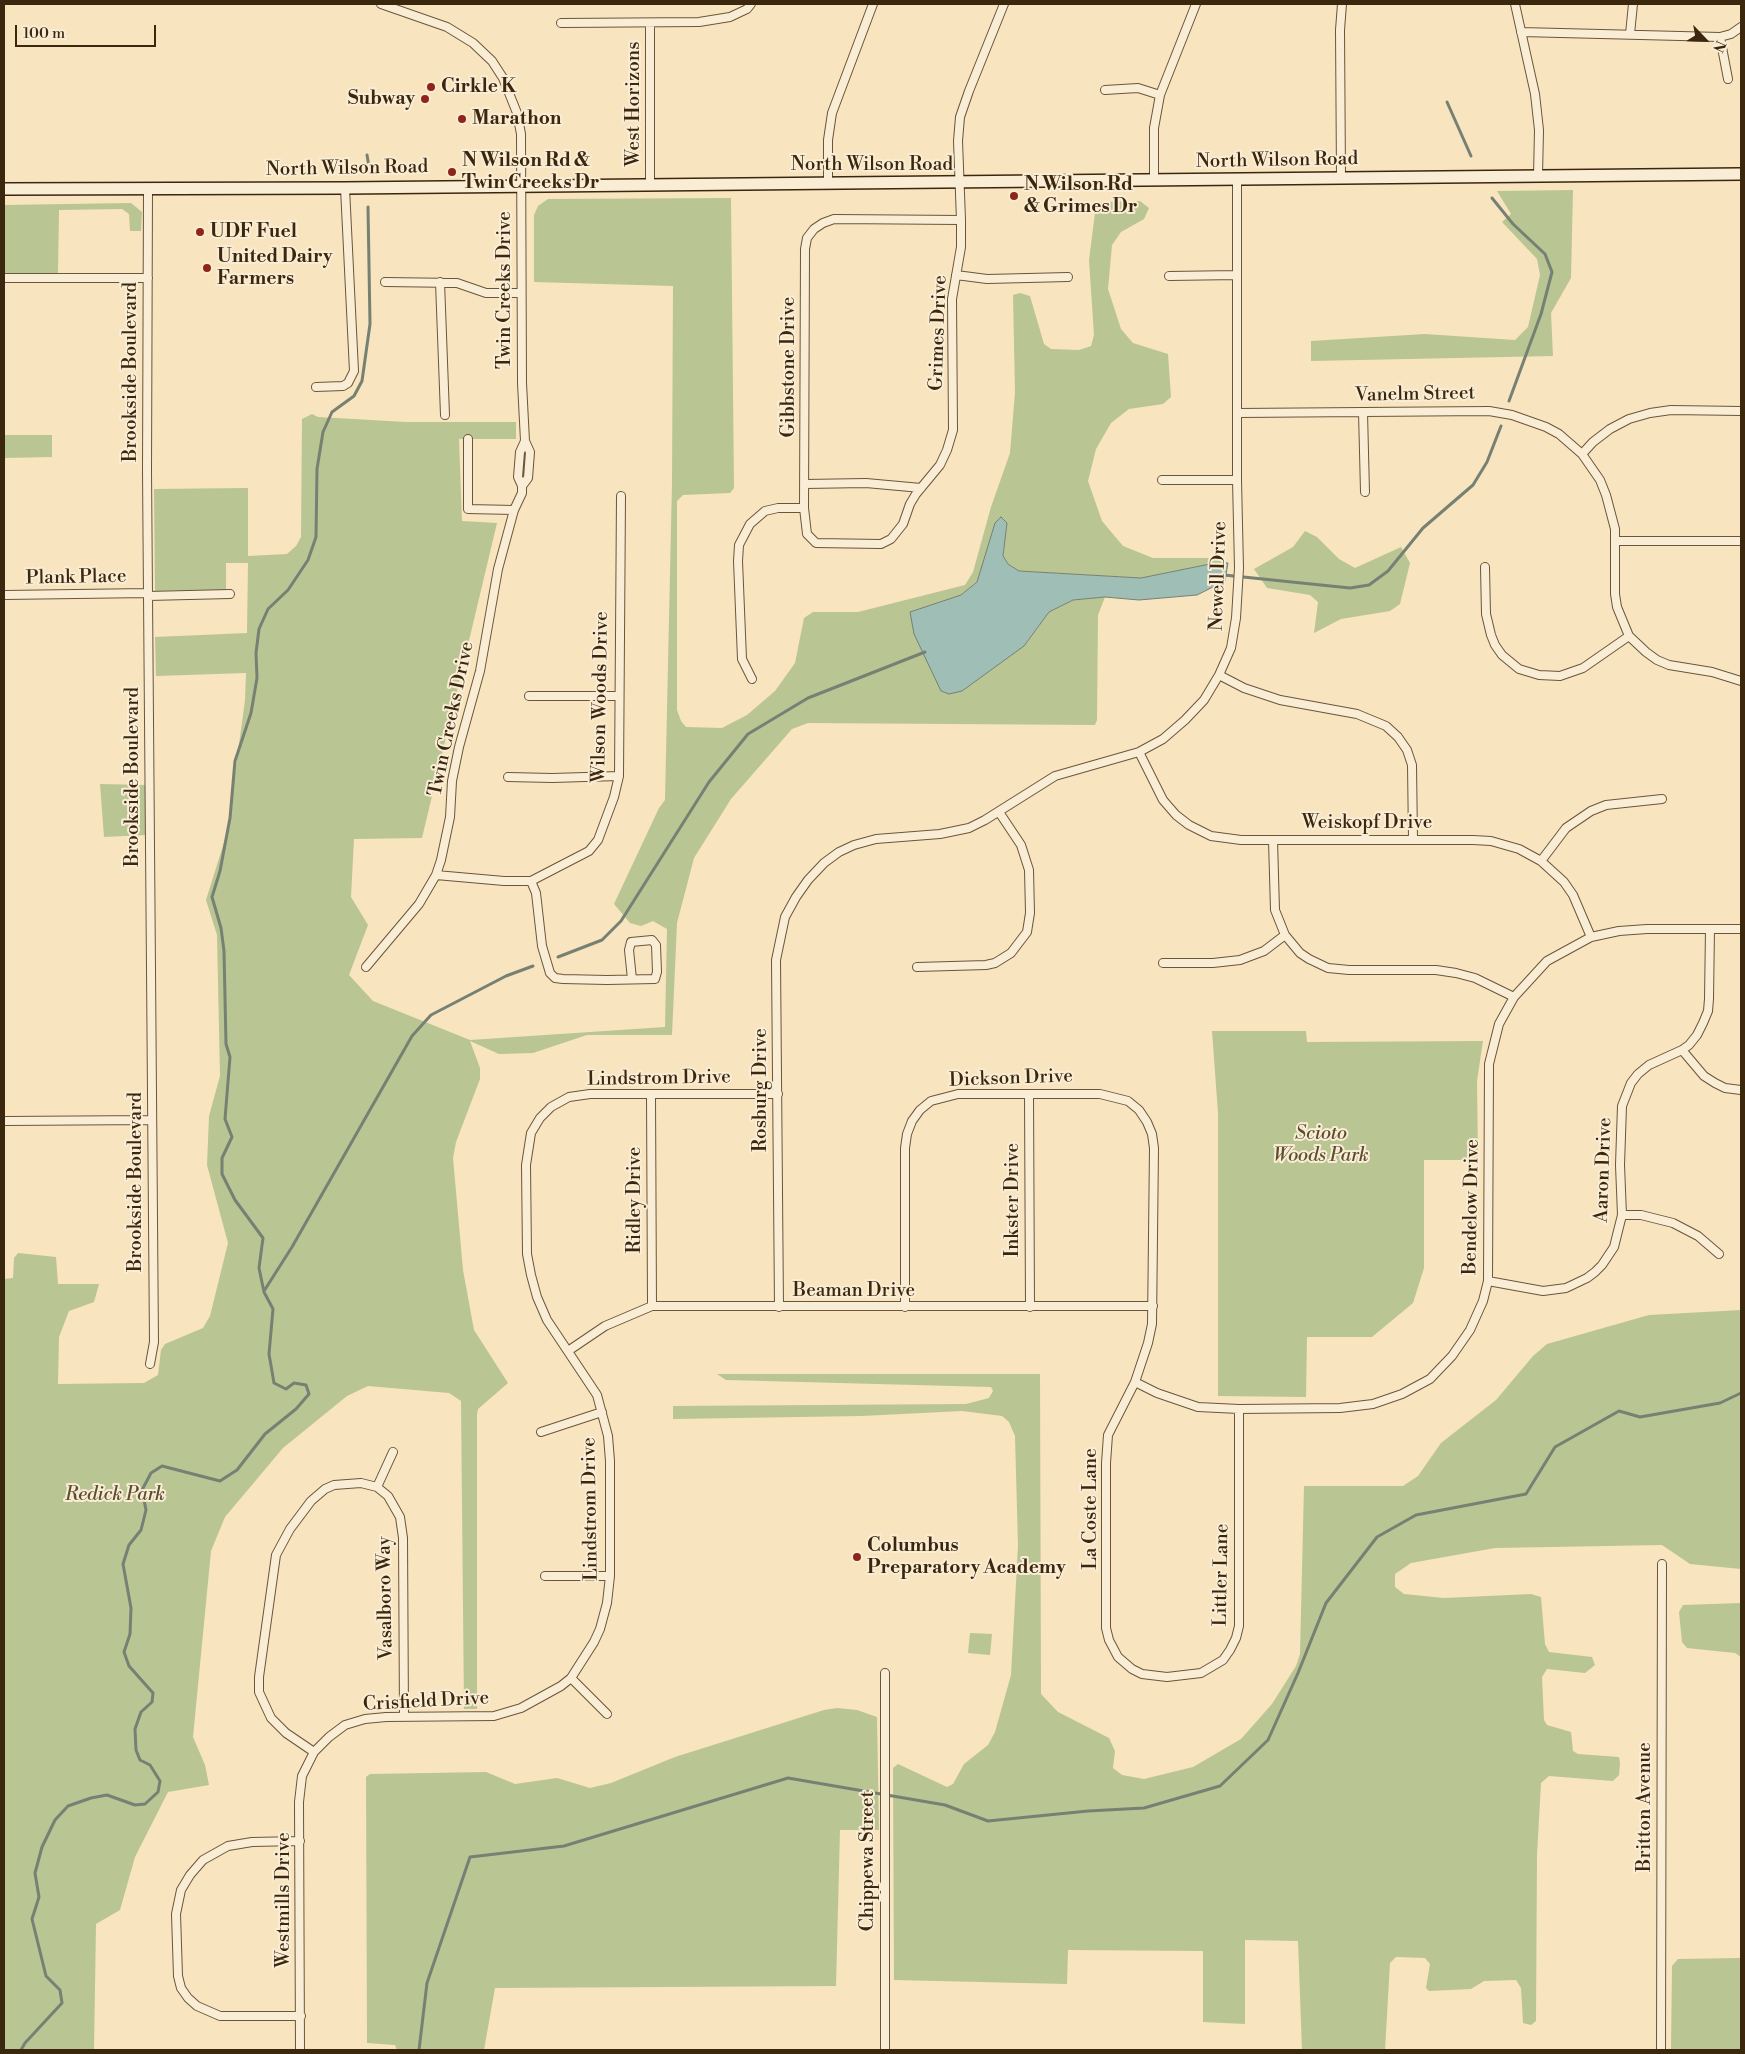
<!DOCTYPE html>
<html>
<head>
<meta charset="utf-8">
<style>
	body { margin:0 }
	#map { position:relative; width:1745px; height:2054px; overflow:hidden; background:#f8e4be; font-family:"Libre Bodoni",serif }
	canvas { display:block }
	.frame { position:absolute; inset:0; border:5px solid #3b260e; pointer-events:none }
	.north { position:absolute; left:1680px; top:15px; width:50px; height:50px; -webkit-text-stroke:4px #faedd5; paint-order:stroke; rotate:114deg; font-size:14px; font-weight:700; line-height:20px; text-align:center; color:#3b260e }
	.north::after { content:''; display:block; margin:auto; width:18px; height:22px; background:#3b260e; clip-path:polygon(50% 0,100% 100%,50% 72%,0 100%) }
	.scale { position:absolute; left:15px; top:25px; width:141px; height:22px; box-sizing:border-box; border:2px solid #3b260e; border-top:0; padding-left:6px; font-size:15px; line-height:18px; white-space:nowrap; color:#3b260e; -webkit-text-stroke:4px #faedd5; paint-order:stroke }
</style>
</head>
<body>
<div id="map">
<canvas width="1745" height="2054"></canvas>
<div class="frame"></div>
<div class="north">N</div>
<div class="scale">100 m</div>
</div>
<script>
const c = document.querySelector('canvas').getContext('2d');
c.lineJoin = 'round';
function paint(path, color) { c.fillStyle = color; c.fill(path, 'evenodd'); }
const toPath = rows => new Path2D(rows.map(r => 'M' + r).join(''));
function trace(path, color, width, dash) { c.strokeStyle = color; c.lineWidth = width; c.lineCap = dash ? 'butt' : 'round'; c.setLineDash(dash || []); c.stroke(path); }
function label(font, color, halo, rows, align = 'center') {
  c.font = font + ' "Libre Bodoni",serif'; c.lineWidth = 4; c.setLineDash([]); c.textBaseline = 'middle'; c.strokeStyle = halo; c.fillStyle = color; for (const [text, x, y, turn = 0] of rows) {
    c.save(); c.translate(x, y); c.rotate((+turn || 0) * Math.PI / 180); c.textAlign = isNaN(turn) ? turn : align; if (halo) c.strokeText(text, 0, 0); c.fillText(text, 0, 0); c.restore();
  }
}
const green = toPath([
	[1573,190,1571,278,1551,313,1553,356,1311,361,1311,341,1425,334,1515,340,1528,327,1540,275,1537,259,1502,222,1511,214,1497,191],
	[731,198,734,488,730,493,683,495,677,501,677,710,681,721,686,727,722,728,747,715,775,691,795,663,804,618,813,612,858,612,965,585,973,572,991,507,1010,453,1015,392,1013,295,1020,293,1030,296,1044,344,1051,349,1079,350,1091,346,1094,335,1089,260,1096,205,1101,202,1140,201,1149,208,1144,219,1121,232,1112,245,1108,289,1121,329,1133,343,1168,354,1171,397,1163,404,1129,409,1111,423,1096,449,1088,481,1102,521,1123,546,1153,558,1221,558,1228,563,1210,564,1141,578,1019,571,1008,564,1003,556,1007,523,977,582,961,595,910,612,1024,646,1049,612,1073,600,1105,597,1098,615,1097,720,1095,725,808,723,792,729,731,799,694,858,677,923,672,1035,587,1035,533,1053,499,1054,470,1041,480,1068,480,1079,456,1142,453,1158,463,1270,474,1330,508,1383,478,1409,477,1414,477,1709,464,1709,461,1401,449,1393,368,1386,347,1396,283,1448,225,1517,211,1551,193,1737,205,1765,209,1785,168,1792,135,1857,120,1910,96,1924,94,2049,95,2050,4,2050,4,1279,13,1278,14,1258,18,1253,56,1257,58,1284,99,1284,94,1302,69,1311,59,1337,58,1384,144,1383,158,1375,161,1350,165,1344,203,1328,210,1316,228,1243,207,1165,209,1116,220,1076,217,935,206,900,227,833,245,700,246,673,156,676,155,637,247,633,248,563,226,563,226,590,155,591,154,489,248,488,248,556,287,554,296,546,301,537,302,419,312,414,318,417,406,422,516,422,516,439,459,439,462,521,497,523,422,838,354,839,351,897,368,925,349,975,373,1001,470,1040,665,1027,667,929,653,921,641,926,630,923,614,904,659,808,665,800,672,483,673,286,534,282,534,215,538,206,548,199],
	[131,203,142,212,141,231,130,231,129,214,122,209,59,210,58,273,4,273,4,205],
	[4,435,52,435,52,457,4,458],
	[1305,531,1317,537,1339,559,1355,568,1401,547,1410,563,1400,604,1390,611,1341,619,1314,633,1318,602,1310,595,1267,588,1254,569,1293,547],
	[100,784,145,785,146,835,104,837],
	[1212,1031,1306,1031,1307,1042,1483,1041,1477,1081,1478,1160,1424,1160,1424,1268,1413,1303,1372,1337,1307,1337,1306,1397,1218,1396,1218,1113],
	[1741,1310,1741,1569,1690,1564,1662,1545,1495,1548,1411,1563,1395,1574,1395,1587,1404,1594,1444,1598,1531,1594,1541,1597,1545,1644,1549,1652,1592,1657,1595,1665,1585,1673,1547,1669,1542,1677,1544,1720,1547,1725,1571,1732,1573,1751,1578,1754,1619,1757,1620,1763,1619,1775,1613,1781,1549,1776,1541,1783,1537,1855,1536,2021,1531,2025,1523,2023,1521,1988,1516,1980,1484,1981,1471,1989,1429,1991,1426,1988,1430,1964,1425,1958,1396,1957,1390,1963,1385,2050,1302,2050,1298,1941,1245,1940,1245,2024,1203,2022,1203,1951,1068,1950,1067,1984,894,1980,893,1768,898,1764,947,1787,953,1784,964,1764,988,1745,995,1732,1011,1675,1018,1546,1015,1436,1009,1422,1002,1416,962,1411,862,1416,673,1419,673,1406,966,1404,989,1398,993,1391,991,1387,726,1380,717,1374,1040,1374,1041,1694,1058,1712,1109,1738,1115,1751,1113,1768,1122,1775,1144,1779,1193,1767,1241,1739,1272,1704,1296,1666,1300,1654,1304,1486,1403,1486,1418,1476,1441,1443,1496,1400,1533,1356,1547,1344,1649,1315],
	[1741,1603,1741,1657,1735,1653,1687,1648,1682,1642,1679,1612,1683,1605],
	[970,1633,992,1634,990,1655,968,1653],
	[837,1708,857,1710,877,1717,879,1830,840,1830,836,1986,495,1988,484,2050,397,2050,395,2045,367,2043,366,1777,370,1774,486,1772,515,1784,557,1778,590,1788,611,1783,675,1757,824,1710],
	[1741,1958,1741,2050,1671,2050,1672,1966,1678,1959]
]);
const water = toPath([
	[1001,517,1007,523,1003,556,1008,564,1019,571,1141,578,1210,564,1228,563,1225,581,1197,595,1139,600,1105,597,1073,600,1049,612,1024,646,962,691,949,694,941,691,914,634,910,612,961,595,977,582,995,523,1001,517]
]);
const stream = toPath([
	[1447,102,1471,156],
	[367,155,369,167],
	[1492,198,1513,224,1545,254,1552,272,1541,314,1509,401],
	[1224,575,1350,588,1369,585,1388,571,1423,528,1473,485,1487,462,1501,426],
	[558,957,602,940,621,921,709,782,748,734,808,698,925,652],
	[264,1291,292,1247,412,1036,431,1015,506,976,533,966],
	[21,2050,25,2043,62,2003,60,1990,46,1976,32,1919,39,1897,35,1873,42,1847,55,1820,68,1806,91,1798,107,1795,135,1805,145,1804,158,1792,160,1781,150,1765,140,1760,136,1750,135,1729,141,1712,152,1702,153,1693,129,1666,124,1652,130,1634,131,1608,123,1564,129,1545,141,1530,146,1510,142,1490,151,1473,162,1466,220,1481,237,1470,265,1434,296,1409,309,1394,306,1385,294,1383,286,1389,274,1383,269,1354,273,1309,264,1292,259,1268,263,1238,235,1200,222,1174,222,1158,232,1137,225,1119,230,1057,226,1044,224,951,221,928,212,897,220,871,230,818,235,761,251,713,257,678,256,653,259,629,268,609,288,590,308,560,316,537,317,469,323,432,332,412,354,396,362,381,370,324,368,207],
	[419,2050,427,1983,470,1857,564,1846,788,1778,945,1805,988,1821,1088,1811,1144,1808,1220,1786,1268,1740,1298,1673,1326,1603,1377,1537,1416,1515,1526,1494,1555,1447,1619,1411,1640,1417,1720,1403,1741,1393]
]);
const minor = toPath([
	[381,4,447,27,473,43,492,61,503,78,517,113,521,134,522,383,525,441,530,452,528,478,522,486],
	[1515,4,1535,94,1539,130,1538,176],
	[561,23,699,22,730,17,747,9,751,4],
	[650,23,650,184],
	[1521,32,1720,37,1731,34,1741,27],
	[1630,34,1633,4],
	[1720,37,1728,79],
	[1105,90,1138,88,1160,95],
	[1341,177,1340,30,1342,4],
	[1154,180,1154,128,1160,95,1196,4],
	[828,183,828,140,832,113,873,4],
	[148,189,147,471,154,1342,150,1364],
	[961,220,834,219,823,223,814,229,807,238,805,249,804,508,807,534,816,543,881,544,891,539,903,524,910,504,916,494,940,465,947,450,953,430,952,299,961,247,961,220,958,141,960,117,969,91,1004,4],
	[956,275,987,279,1068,277],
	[1169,276,1237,275],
	[4,278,148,278],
	[385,282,457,283,486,293,521,293],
	[440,282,445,415],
	[316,387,343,386,348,383,354,371,345,188],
	[1363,412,1365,492],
	[1238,413,1489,411,1512,415,1546,427,1559,434,1582,454,1600,480,1606,495,1615,529,1615,594,1617,607,1629,636,1646,652,1657,660,1669,665,1712,672,1741,681],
	[468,439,468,509,514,510],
	[1582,454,1593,442,1610,429,1629,419,1650,413,1671,410,1741,411],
	[1162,480,1237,480],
	[805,484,866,483,921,488],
	[1616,541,1741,541],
	[1485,567,1486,614,1491,635,1495,645,1502,655,1519,669,1539,675,1560,676,1583,668,1629,636],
	[4,595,148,593],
	[148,596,230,594],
	[1219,675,1244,688,1280,700,1357,714,1386,726,1398,737,1407,750,1412,765,1413,839],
	[752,679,742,659,738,561,739,545,750,524,765,511,778,508,804,508],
	[529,696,619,696],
	[1139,752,1163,800,1176,815,1189,825,1211,836,1241,840,1473,840,1491,841,1519,849,1541,861,1564,882,1573,895,1591,937],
	[508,777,552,778,619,776],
	[1273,840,1275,910,1285,935,1300,953,1309,959,1328,968,1349,970,1436,970,1456,973,1475,978,1514,997],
	[1541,861,1566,828,1591,811,1606,805,1662,799],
	[436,875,504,881,531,881,589,851,598,840,614,797,619,776,621,496],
	[531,881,536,893,542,946,550,973,555,978,563,979,607,980,655,979,657,972,656,945,652,940,631,942,629,950,632,979],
	[1163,963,1213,963,1240,960,1264,951,1285,935],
	[366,967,419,904,436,875,441,860,450,817,452,781,459,747,480,671,498,569,514,510,522,493,522,486,518,477,520,452,525,441],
	[917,967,986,965,995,963,1011,953,1027,932,1030,913,1029,870,1021,845,999,812],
	[1682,1050,1704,1076,1715,1083,1725,1088,1741,1090],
	[651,1094,652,1306],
	[1029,1094,1030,1307],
	[4,1121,152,1120],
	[1622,1215,1641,1215,1673,1223,1698,1236,1719,1254],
	[1488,1281,1543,1291,1566,1288,1587,1278,1595,1272,1602,1265,1614,1247,1622,1215,1620,1165,1622,1106,1631,1083,1638,1074,1649,1065,1682,1050,1689,1045,1697,1035,1703,1023,1708,1011,1709,999,1710,929],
	[779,1307,776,960,785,917,796,897,808,880,824,863,839,852,854,845,876,839,940,834,969,828,985,820,1055,776,1139,752,1163,739,1185,720,1204,700,1219,675,1231,648,1236,618,1239,568,1237,480,1237,178],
	[905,1307,905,1148,907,1134,912,1121,920,1110,931,1101,958,1094,1100,1094,1128,1101,1139,1110,1147,1122,1152,1134,1154,1148,1152,1324,1148,1343,1135,1382,1108,1435,1106,1463,1106,1628,1109,1640,1118,1657,1132,1669,1142,1674,1167,1677,1201,1673,1223,1660,1230,1650,1236,1638,1239,1626,1239,1409],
	[568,1351,605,1326,652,1306,1153,1306],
	[1135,1382,1157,1393,1198,1407,1239,1409,1340,1408,1373,1404,1402,1394,1430,1379,1452,1356,1470,1330,1483,1301,1488,1281,1489,1064,1499,1024,1514,997,1547,961,1591,937,1619,931,1647,929,1741,929],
	[541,1432,602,1412],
	[377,1487,393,1452],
	[545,1576,610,1576],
	[571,1678,607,1714],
	[314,1752,286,1733,271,1718,259,1692,259,1677,276,1555,290,1529,311,1501,325,1489,334,1485,361,1483,377,1487,388,1496,400,1517,403,1538,404,1717],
	[300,1841,252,1842,228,1846,203,1860,190,1875,181,1890,176,1914,178,1976,181,1988,188,1998,197,2006,220,2016,301,2016],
	[300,2050,299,1802,302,1776,314,1752,329,1737,345,1725,365,1719,386,1717,494,1716,521,1708,561,1686,571,1678,594,1642,600,1629,607,1603,610,1576,610,1461,608,1436,597,1395,547,1320,537,1297,531,1275,527,1254,526,1165,531,1133,540,1118,551,1107,569,1097,590,1094,778,1094],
	[885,2050,885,1673],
	[1661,2050,1662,1564]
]);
const secondary = toPath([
	[4,189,345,188,1741,174]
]);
const markers = [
	[431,87,5,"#8f2418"],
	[425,99,5,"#8f2418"],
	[462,119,5,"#8f2418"],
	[452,172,5,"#8f2418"],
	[1014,196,5,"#8f2418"],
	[200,232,5,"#8f2418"],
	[207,268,5,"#8f2418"],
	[857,1557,5,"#8f2418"]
];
const poiNames = [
	["Cirkle K",441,87],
	["Subway",415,99,"right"],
	["Marathon",472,119],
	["N Wilson Rd &",462,161],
	["Twin Creeks Dr",462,183],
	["N Wilson Rd",1024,185],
	["& Grimes Dr",1024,207],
	["UDF Fuel",210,232],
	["United Dairy",217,257],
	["Farmers",217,279],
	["Columbus",867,1546],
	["Preparatory Academy",867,1568]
];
const streetNames = [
	["West Horizons",634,104,-90],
	["North Wilson Road",1277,161,-1],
	["North Wilson Road",872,165],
	["North Wilson Road",347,169,-1],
	["Twin Creeks Drive",505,290,-90],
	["Grimes Drive",939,333,-88],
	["Gibbstone Drive",789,367,-90],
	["Brookside Boulevard",131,372,-90],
	["Vanelm Street",1415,395,-1],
	["Newell Drive",1219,576,-88],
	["Plank Place",76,578,-1],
	["Wilson Woods Drive",601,697,-89],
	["Twin Creeks Drive",452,719,-78],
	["Brookside Boulevard",133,777,-90],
	["Weiskopf Drive",1367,823],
	["Lindstrom Drive",659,1079,-1],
	["Dickson Drive",1011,1079,-2],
	["Rosburg Drive",761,1090,-90],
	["Aaron Drive",1604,1170,-88],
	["Brookside Boulevard",136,1182,-90],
	["Ridley Drive",635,1200,-90],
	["Inkster Drive",1013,1200,-90],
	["Bendelow Drive",1472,1207,-89],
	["Beaman Drive",854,1291],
	["Lindstrom Drive",591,1509,-91],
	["La Coste Lane",1091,1509,-90],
	["Littler Lane",1222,1575,-89],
	["Vasalboro Way",386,1598,-91],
	["Crisfield Drive",426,1702,-3],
	["Britton Avenue",1645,1807,-90],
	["Chippewa Street",868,1861,-90],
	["Westmills Drive",284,1900,-90]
];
const parkNames = [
	["Scioto",1321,1134],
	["Woods Park",1321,1156],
	["Redick Park",115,1495]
];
paint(green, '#bac594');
paint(water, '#9ebeb6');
trace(water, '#768173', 1);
trace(stream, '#768173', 3);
trace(minor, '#6a563a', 10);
trace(secondary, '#3b260e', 14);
trace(minor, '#faedd5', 8);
trace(secondary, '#faedd5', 11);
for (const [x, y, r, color] of markers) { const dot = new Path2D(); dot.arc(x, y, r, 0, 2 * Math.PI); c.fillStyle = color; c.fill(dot); trace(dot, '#faedd5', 2); }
label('bold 19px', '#3b260e', '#faedd5', poiNames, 'left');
label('19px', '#3b260e', '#faedd5', streetNames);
label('italic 19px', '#5b4e30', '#faedd5', parkNames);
</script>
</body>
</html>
